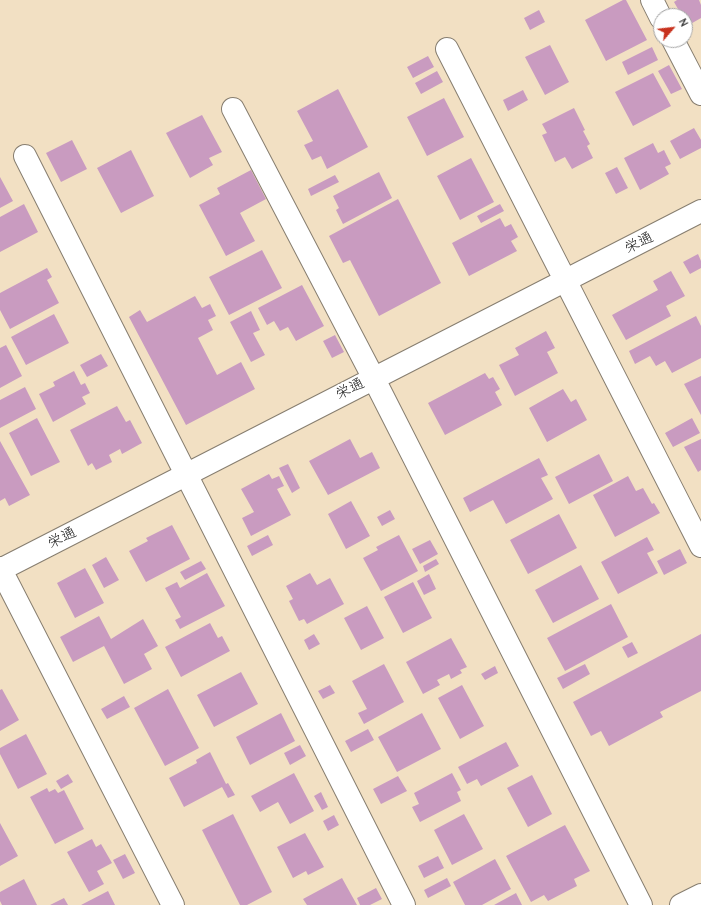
<!DOCTYPE html>
<html>
<head>
<meta charset="utf-8">
<style>
	body { margin:0 }
	#map { position:relative; width:701px; height:905px; overflow:hidden; background:#f2e0c3; font-family:"Comic Neue",sans-serif }
	canvas { display:block }
	.north { position:absolute; left:653px; top:8px; width:40px; height:40px; box-sizing:border-box; background:#fff; border:1px solid #a4a4a4; border-radius:50%; rotate:62deg; font-size:11px; font-weight:700; line-height:16px; text-align:center; color:#1c1c1c }
	.north::after { content:''; display:block; margin:auto; width:14px; height:18px; background:#c8321e; clip-path:polygon(50% 0,100% 100%,50% 72%,0 100%) }
</style>
</head>
<body>
<div id="map">
<canvas width="701" height="905"></canvas>
<div class="north">N</div>
</div>
<script>
const c = document.querySelector('canvas').getContext('2d');
c.lineJoin = 'round';
function paint(path, color) { c.fillStyle = color; c.fill(path, 'evenodd'); }
const toPath = rows => new Path2D(rows.map(r => 'M' + r).join(''));
function trace(path, color, width, dash) { c.strokeStyle = color; c.lineWidth = width; c.lineCap = dash ? 'butt' : 'round'; c.setLineDash(dash || []); c.stroke(path); }
function label(font, color, halo, rows, align = 'center') {
  c.font = font + ' "Comic Neue","Klee One",sans-serif'; c.lineWidth = 4; c.setLineDash([]); c.textBaseline = 'middle'; c.strokeStyle = halo; c.fillStyle = color; for (const [text, x, y, turn = 0] of rows) {
    c.save(); c.translate(x, y); c.rotate((+turn || 0) * Math.PI / 180); c.textAlign = isNaN(turn) ? turn : align; if (halo) c.strokeText(text, 0, 0); c.fillText(text, 0, 0); c.restore();
  }
}
const building = toPath([
	[623,0,626,0,647,40,606,61,585,20],
	[677,0,699,0,701,5,701,18,687,26,685,16,682,16,674,2],
	[539,10,545,22,530,30,524,18],
	[550,45,569,82,545,95,525,57],
	[652,47,658,60,628,75,622,62],
	[428,56,434,67,413,78,407,67],
	[669,65,682,89,671,94,658,71],
	[437,71,443,82,421,94,415,83],
	[653,73,671,106,633,126,615,92],
	[338,89,368,147,327,169,321,156,312,160,304,145,313,141,297,111],
	[523,90,528,100,508,111,503,100],
	[444,98,464,137,427,156,407,117],
	[574,108,585,130,583,131,590,144,587,146,593,158,572,169,565,157,555,162,542,135,547,133,542,124],
	[202,115,222,152,209,158,213,165,190,178,166,133],
	[694,128,701,140,701,148,680,159,670,141],
	[72,140,87,169,61,182,46,153],
	[653,143,658,153,664,150,671,164,665,167,669,174,640,190,624,158],
	[131,150,154,196,121,213,97,168],
	[471,158,494,202,460,220,437,176],
	[617,167,628,188,616,194,605,173],
	[251,170,266,199,240,213,255,241,226,256,199,205,220,194,217,188],
	[379,172,392,198,343,224,336,210,339,208,333,196],
	[335,175,339,182,311,196,308,189],
	[0,177,13,201,0,208],
	[398,199,441,283,379,316,350,260,343,263,329,236],
	[24,204,38,232,0,252,0,217],
	[500,204,504,211,481,223,477,216],
	[500,218,505,227,511,224,518,237,511,241,517,251,469,276,452,243],
	[262,250,282,288,229,315,209,277],
	[698,254,701,261,701,268,690,274,683,262],
	[47,268,52,277,47,280,59,303,10,329,0,310,0,293],
	[671,271,685,296,666,306,671,316,626,340,612,315,658,290,653,281],
	[302,285,324,326,296,341,288,327,280,331,274,321,267,325,258,308],
	[195,296,202,308,210,304,216,316,208,320,213,330,198,338,217,375,241,362,255,389,186,425,129,317,140,310,147,322],
	[251,311,260,330,253,333,265,355,251,362,230,322],
	[54,314,69,343,26,365,11,337],
	[696,316,701,326,701,358,672,373,665,361,656,366,650,356,635,364,629,351],
	[546,331,555,348,547,352,558,373,515,396,499,365,519,355,515,348],
	[335,335,344,352,332,358,323,341],
	[6,345,22,376,0,388,0,348],
	[101,354,108,366,87,377,80,365],
	[74,371,81,385,85,383,90,393,82,397,86,404,53,422,39,394,55,386,53,382],
	[485,373,489,379,493,377,500,389,495,392,502,405,445,435,428,403],
	[701,376,701,415,684,384],
	[25,387,36,409,0,428,0,400],
	[563,389,571,402,576,399,587,420,547,442,529,408],
	[117,406,126,422,130,420,142,443,122,454,120,449,109,455,112,462,96,470,92,463,88,466,70,430],
	[37,418,60,462,31,476,9,433],
	[692,418,700,433,673,447,665,433],
	[350,439,360,458,372,452,380,468,328,495,309,461],
	[701,439,701,470,698,472,684,447],
	[0,441,30,495,9,506,5,498,0,501],
	[599,454,613,481,569,504,555,477],
	[539,458,548,475,541,478,553,499,506,524,493,500,470,512,463,498],
	[288,464,300,488,292,493,279,468],
	[269,474,272,479,279,476,284,486,277,489,291,515,251,536,242,518,254,512,241,489],
	[628,476,636,491,643,488,652,504,654,503,660,513,615,537,593,495],
	[351,501,370,536,346,549,328,514],
	[390,510,395,519,382,526,377,517],
	[559,514,577,548,528,574,510,540],
	[172,525,190,559,146,582,129,551,148,541,146,538],
	[268,535,273,545,252,556,247,546],
	[399,535,418,571,381,591,363,558,378,550,376,547],
	[647,537,654,550,647,553,658,573,618,594,601,562],
	[430,540,438,554,420,564,412,549],
	[680,549,687,563,664,575,657,561],
	[106,557,119,580,104,588,92,565],
	[436,559,439,564,425,572,423,566],
	[201,561,206,569,185,580,180,572],
	[581,565,599,599,553,623,535,590],
	[85,568,104,603,75,618,57,583],
	[207,573,225,606,180,629,175,620,181,617,165,588,177,582,180,588],
	[310,573,317,585,330,578,344,604,307,624,304,619,299,621,289,601,293,599,286,586],
	[429,574,436,589,424,595,417,581],
	[413,582,432,618,403,633,384,597],
	[611,604,628,637,565,671,547,638],
	[367,606,384,638,361,650,344,618],
	[99,616,111,639,143,619,158,646,144,654,152,669,124,684,104,646,73,662,60,637],
	[210,623,218,638,222,636,230,651,181,677,165,647],
	[314,634,320,644,309,650,304,640],
	[701,634,701,691,660,712,663,717,609,746,601,731,591,736,573,702],
	[451,638,467,667,460,670,462,673,451,679,449,674,437,680,440,685,423,694,406,662],
	[632,642,638,653,628,658,622,647],
	[384,664,404,702,364,724,358,713,367,709,352,681],
	[585,664,590,674,563,689,557,678],
	[495,666,498,673,485,680,481,674],
	[241,672,258,704,214,727,197,695],
	[330,685,335,693,323,699,318,691],
	[462,685,484,726,460,739,438,698],
	[2,689,19,720,0,731,0,690],
	[168,689,199,748,165,766,134,708],
	[124,696,130,707,107,719,101,709],
	[281,713,295,741,250,765,236,737],
	[422,713,441,749,397,772,378,737],
	[368,729,374,740,351,752,345,741],
	[26,734,47,774,18,789,0,754,0,748],
	[506,742,519,766,481,786,477,779,467,784,458,767],
	[300,745,306,756,290,765,284,753],
	[210,752,226,784,228,783,235,795,228,798,222,787,184,807,169,778,197,763,196,760],
	[294,773,314,811,290,824,278,802,260,812,251,796],
	[452,773,461,790,457,792,461,801,420,822,412,807,419,804,414,793],
	[68,774,73,782,61,789,56,781],
	[532,775,552,814,528,827,507,788],
	[398,776,407,791,381,804,373,789],
	[47,788,49,792,55,789,58,793,64,790,84,829,55,844,30,797],
	[321,792,328,807,322,810,314,796],
	[233,814,272,892,247,905,240,905,202,830],
	[464,814,483,849,452,865,434,830],
	[334,815,339,825,328,831,323,821],
	[0,823,18,856,0,866],
	[565,825,590,871,574,879,577,886,548,901,544,895,531,902,506,856],
	[305,833,324,867,308,875,306,871,293,878,277,847],
	[92,839,96,847,101,844,112,863,97,871,104,884,89,892,67,852],
	[125,854,135,873,123,879,113,860],
	[438,856,444,868,424,878,418,866],
	[495,859,511,889,482,905,465,905,453,882],
	[342,878,357,905,307,905,303,899],
	[447,878,451,886,428,898,424,890],
	[24,879,37,905,2,905,0,901,0,892],
	[376,888,382,899,370,905,360,905,357,898],
	[108,891,115,905,81,905],
	[516,893,522,905,494,905],
	[64,898,68,905,50,905]
]);
const minor = toPath([
	[652,0,661,18],
	[673,40,701,94],
	[447,49,701,546],
	[233,109,373,377,641,905],
	[25,156,404,905],
	[0,568,173,905],
	[0,570,701,211],
	[681,905,701,895]
]);
const streetNames = [
	["栄通",639,243,-27],
	["栄通",350,389,-27],
	["栄通",62,538,-27]
];
paint(building, '#c99bc0');
trace(minor, '#877e70', 24);
trace(minor, '#fff', 22);
label('15px', '#1c1c1c', '#fff', streetNames);
</script>
</body>
</html>
